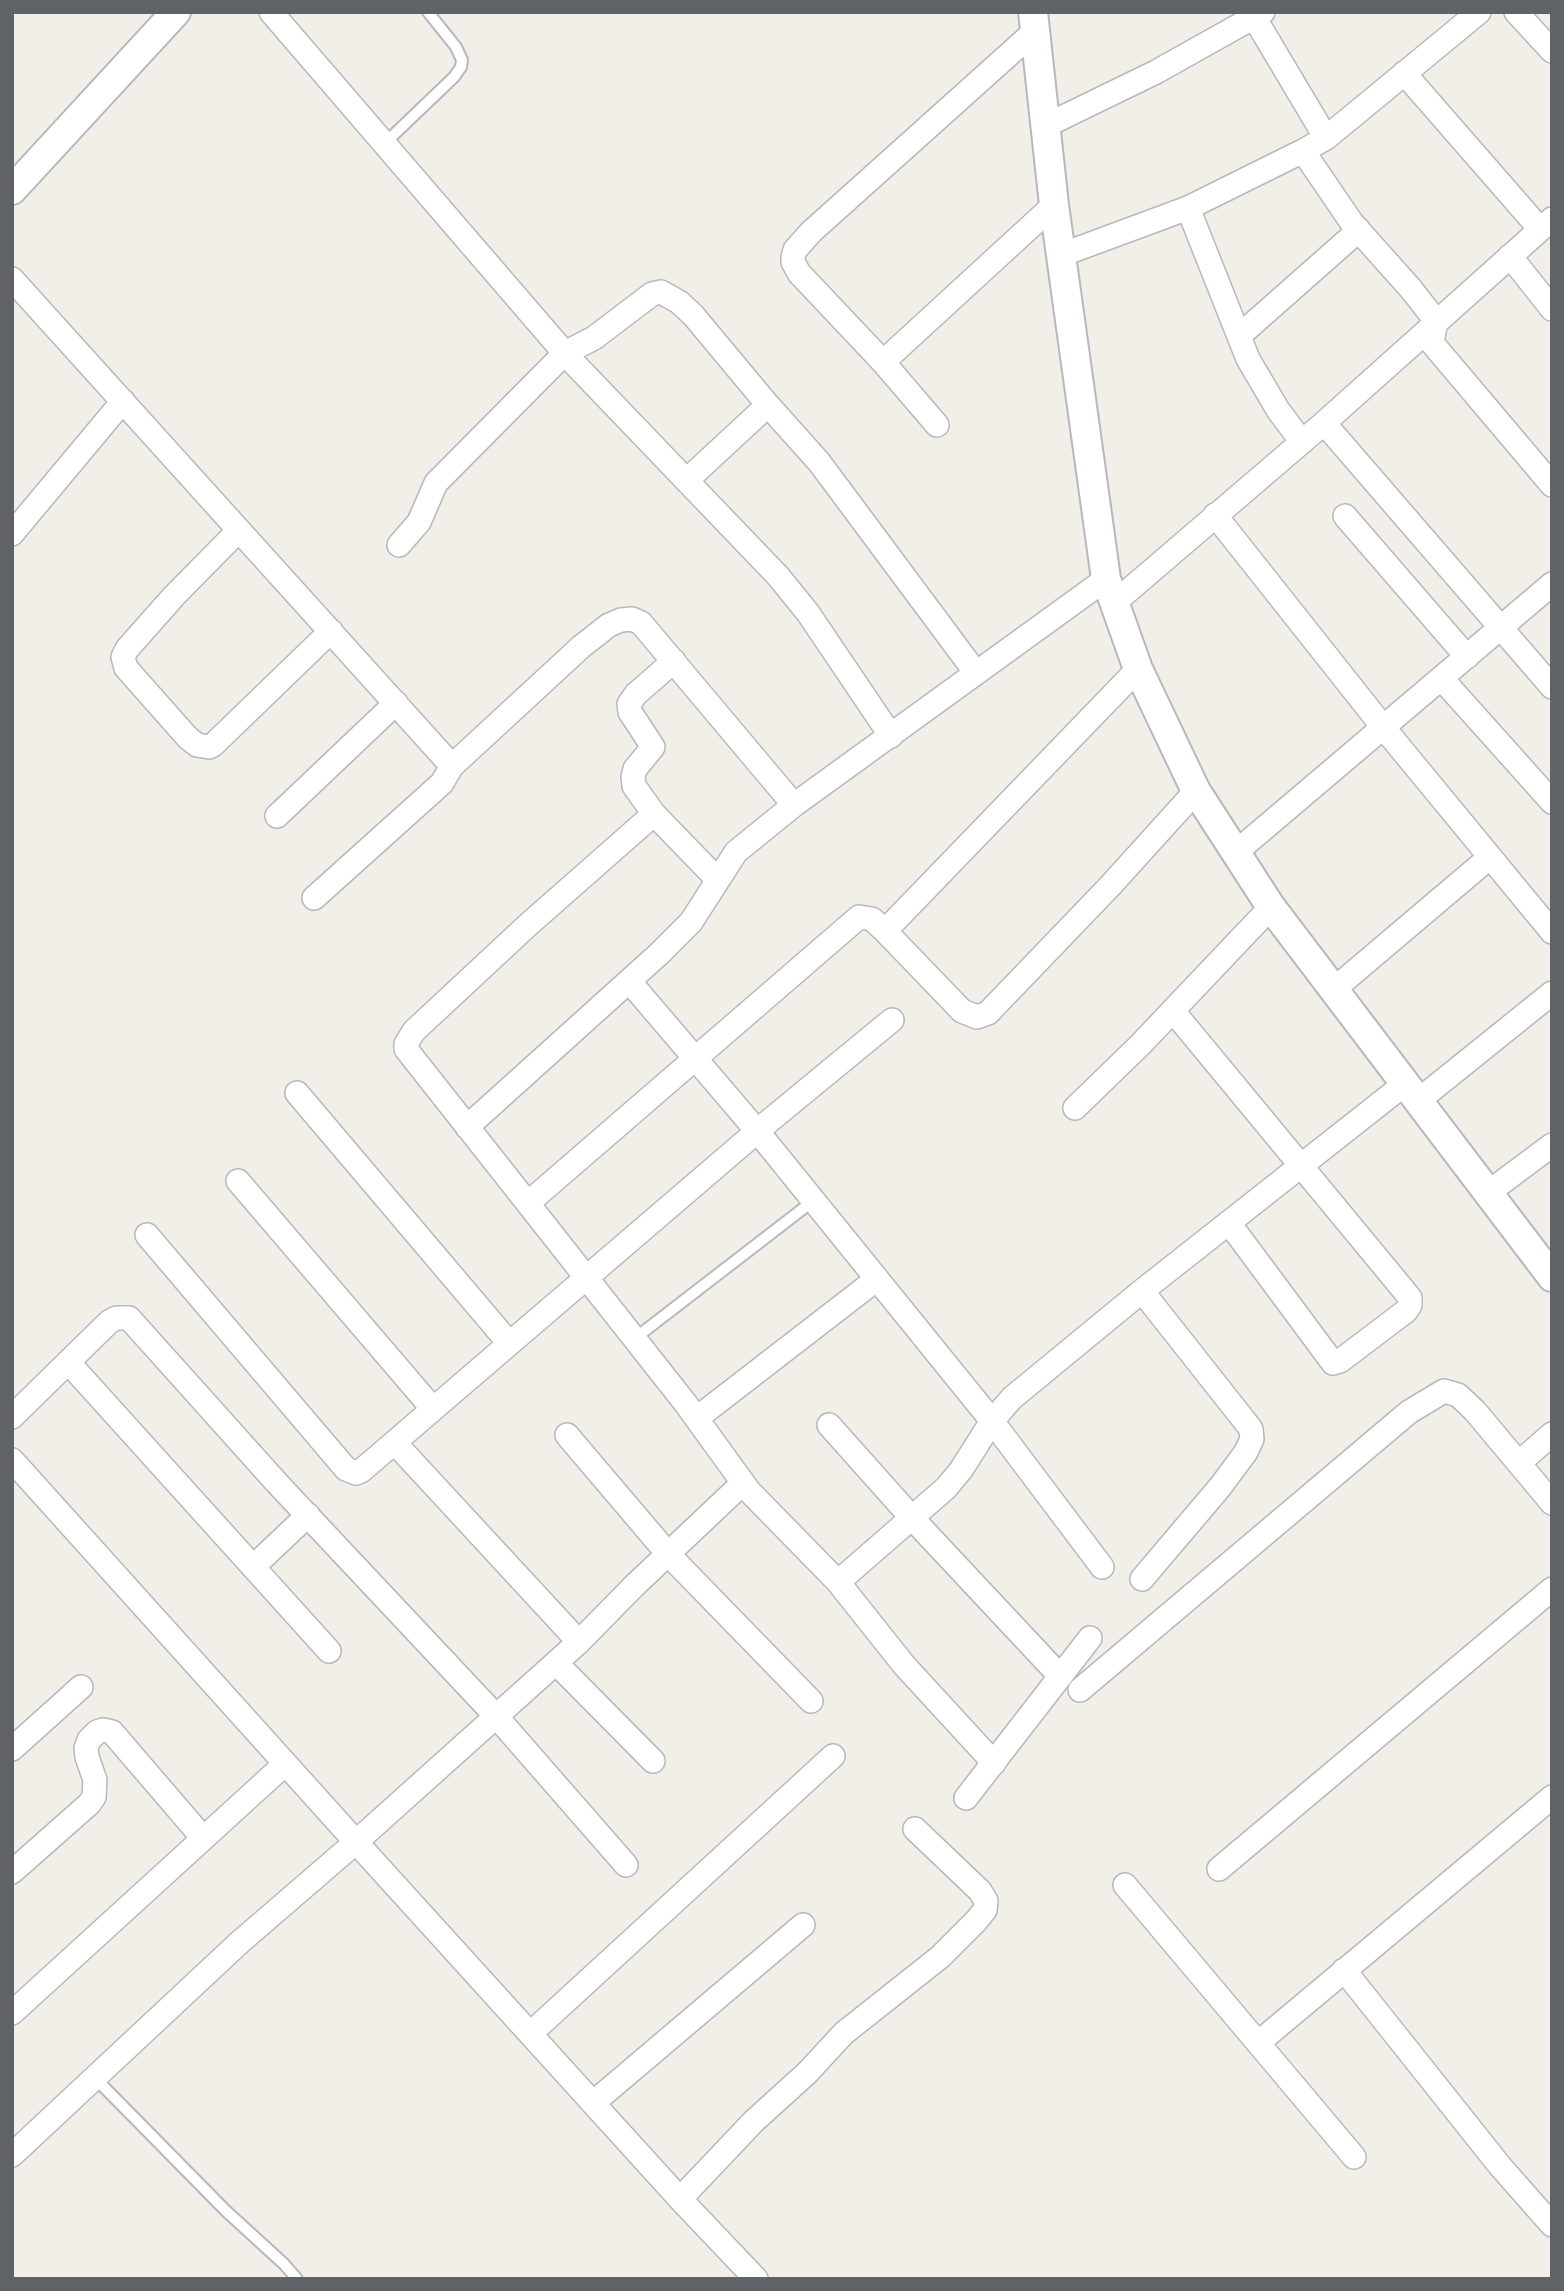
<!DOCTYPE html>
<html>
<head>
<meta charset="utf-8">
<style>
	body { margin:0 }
	#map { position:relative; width:1564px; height:2291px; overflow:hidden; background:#f1efe8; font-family:Manrope,sans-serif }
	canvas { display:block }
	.frame { position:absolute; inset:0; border:14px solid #5f6368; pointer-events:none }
</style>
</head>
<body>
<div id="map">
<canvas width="1564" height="2291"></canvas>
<div class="frame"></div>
</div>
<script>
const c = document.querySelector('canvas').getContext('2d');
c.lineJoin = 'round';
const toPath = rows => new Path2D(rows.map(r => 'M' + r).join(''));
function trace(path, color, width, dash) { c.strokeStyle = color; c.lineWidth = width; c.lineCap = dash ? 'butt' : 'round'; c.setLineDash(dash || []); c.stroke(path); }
const service = toPath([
	[384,144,454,77,461,67,462,60,456,47,428,12],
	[634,1339,813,1201],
	[95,2078,226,2211,284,2264,297,2279]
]);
const minor = toPath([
	[271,12,568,357,778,576,808,613,891,736],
	[1251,12,1326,138],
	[1516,12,1552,51],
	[1404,73,1540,229],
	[1045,126,1156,72,1263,12],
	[1303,151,1352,223,1411,289,1436,321,1432,343,1552,485],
	[1188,208,1248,359,1278,410,1302,442],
	[1061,255,1188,208,1303,151,1326,138,1479,12],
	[1510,256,1552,309],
	[12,279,452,766,582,646,609,625,621,620,632,619,641,623,794,805,1106,579],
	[1239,336,1359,230],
	[883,362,1054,205],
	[1324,423,1552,687],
	[937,425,883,362,799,273,793,262,793,257,795,250,811,232,1034,32],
	[687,480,768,405],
	[1215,515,1383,727,1552,932],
	[1345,516,1467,657],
	[239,530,174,596,127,649,123,657,126,668,188,738,197,745,209,747,213,745,331,631],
	[12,534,123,401],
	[399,545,419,522,436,483,565,353,594,338,652,294,661,292,679,302,693,315,768,405,819,462,976,673],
	[1114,603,1324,423,1552,219],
	[1442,679,1552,802],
	[654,814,634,786,633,777,635,769,653,747,630,712,629,704,636,694,674,661],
	[277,816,396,703],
	[1235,853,1552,584],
	[718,880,654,814,529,924,414,1031,406,1044,406,1049,686,1404,749,1491,838,1582,904,1665,994,1763],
	[314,898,442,783,452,766],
	[885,931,962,1011,977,1017,988,1013,1110,886,1196,791],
	[629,981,758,1132,992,1421,1102,1567],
	[1333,990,1490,857],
	[1173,1011,1402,1288,1410,1298,1410,1305,1406,1311,1340,1361,1333,1363,1229,1223],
	[297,1093,509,1343],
	[1419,1100,1552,993],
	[1075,1108,1140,1045,1271,907],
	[467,1127,660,953,691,922,736,852,794,805],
	[238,1181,433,1409],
	[1489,1192,1552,1145],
	[528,1203,859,917,872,919,885,931,1138,669],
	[147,1235,346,1469,356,1473,361,1471,768,1122,892,1020],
	[1142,1291,1240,1415,1251,1429,1252,1439,1246,1452,1220,1487,1142,1579],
	[68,1362,329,1651],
	[12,1417,109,1322,116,1318,129,1318,277,1483,495,1715,626,1865],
	[697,1418,877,1279],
	[829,1425,912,1518,1060,1676],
	[567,1435,668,1554,811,1701],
	[395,1443,579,1642],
	[12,1460,356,1842,680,2199,756,2279],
	[1519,1463,1552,1434],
	[253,1567,308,1515],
	[838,1582,946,1488,961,1470,992,1421,1012,1398,1142,1291,1406,1083],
	[556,1663,653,1761],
	[1080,1690,1409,1412,1444,1391,1458,1395,1475,1411,1552,1503],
	[12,1749,81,1687],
	[966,1798,1090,1638],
	[1219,1869,1552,1589],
	[12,1872,89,1804,94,1797,95,1780,87,1757,86,1748,89,1740,97,1732,103,1730,112,1732,203,1838],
	[1125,1885,1354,2157],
	[1344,1970,1500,2166,1552,2225],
	[12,2013,285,1764],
	[530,2034,833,1756],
	[1258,2043,1552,1797],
	[593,2103,803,1925],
	[12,2155,240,1942,356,1842,579,1642,634,1586,743,1483],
	[680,2199,754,2121,807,2073,844,2033,940,1957,976,1921,985,1910,986,1901,980,1891,915,1829]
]);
const tertiary = toPath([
	[1033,12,1054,205,1106,579,1138,669,1196,791,1271,907,1552,1277],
	[12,190,176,12]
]);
trace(service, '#b5b8bc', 14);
trace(minor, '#b5b8bc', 26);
trace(tertiary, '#b5b8bc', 32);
trace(service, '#fff', 10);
trace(minor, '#fff', 23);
trace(tertiary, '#fff', 28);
</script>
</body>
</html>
